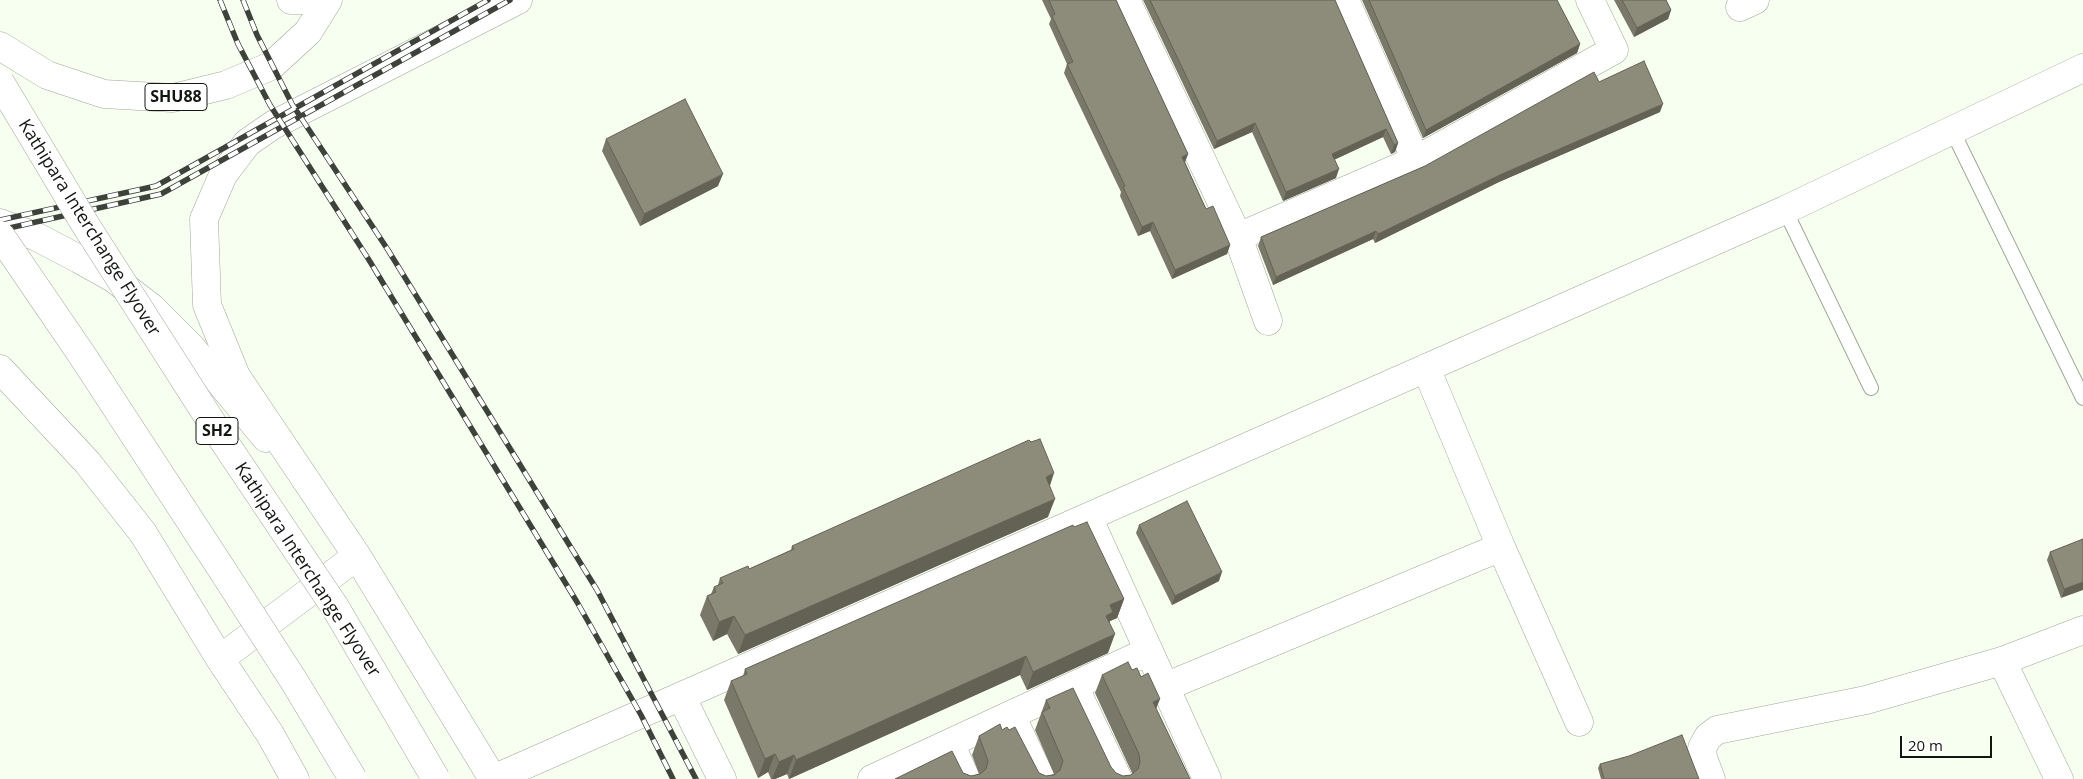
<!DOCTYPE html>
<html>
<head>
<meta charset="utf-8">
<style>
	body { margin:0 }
	#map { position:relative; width:2083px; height:779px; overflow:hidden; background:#f7fff0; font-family:"Open Sans",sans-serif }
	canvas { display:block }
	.scale { position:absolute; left:1900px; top:736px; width:92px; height:22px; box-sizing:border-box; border:2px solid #121610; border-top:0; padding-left:6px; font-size:15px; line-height:18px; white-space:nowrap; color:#121610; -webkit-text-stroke:4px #fff; paint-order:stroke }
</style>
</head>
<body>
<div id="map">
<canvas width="2083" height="779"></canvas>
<div class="scale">20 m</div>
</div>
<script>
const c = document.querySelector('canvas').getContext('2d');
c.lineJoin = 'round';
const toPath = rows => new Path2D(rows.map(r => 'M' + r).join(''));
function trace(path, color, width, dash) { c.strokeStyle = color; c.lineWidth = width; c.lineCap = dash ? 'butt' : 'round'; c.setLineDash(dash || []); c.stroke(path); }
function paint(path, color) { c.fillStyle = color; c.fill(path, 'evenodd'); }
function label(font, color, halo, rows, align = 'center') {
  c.font = font + ' "Open Sans",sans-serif'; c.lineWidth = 4; c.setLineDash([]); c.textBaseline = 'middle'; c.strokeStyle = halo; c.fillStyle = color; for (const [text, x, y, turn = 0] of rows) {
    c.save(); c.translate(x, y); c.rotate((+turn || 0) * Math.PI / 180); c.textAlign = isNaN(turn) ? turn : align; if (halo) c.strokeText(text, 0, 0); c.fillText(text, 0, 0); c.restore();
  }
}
const service = toPath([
	[1952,130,2083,398],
	[1785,210,1871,388]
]);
const minor = toPath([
	[1126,0,1238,237,1268,321],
	[1345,0,1416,160],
	[1740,7,1755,0],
	[1238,237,1416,160,1614,50,1590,0],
	[1426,368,1501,547,1579,722],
	[1088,517,1207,779],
	[2002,661,2059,779],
	[1074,686,1118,779],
	[1165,687,1501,547],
	[681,696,722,779],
	[1011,715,1041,779],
	[950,743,966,779],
	[493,779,1785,210,2083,68],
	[872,779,1149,651],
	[1711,779,1703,758,1702,748,1708,737,1717,730,1866,700,2002,661,2083,630]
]);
const tertiary = toPath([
	[0,223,37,237,79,259,113,278,152,308,191,347,266,438]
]);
const primary = toPath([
	[291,0,325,0],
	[0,46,47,75,104,94,173,98,226,85,271,66,308,32,328,0],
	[0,369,87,462,143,533,220,659,270,734,295,779],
	[220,659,357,556],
	[493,779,357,556,236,376,207,305,204,219,223,175,247,143,273,125,518,0]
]);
const rail = toPath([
	[220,0,238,44,270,105,369,260,577,602,641,715,673,779],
	[243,0,257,35,292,104,388,250,597,590,696,779],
	[0,220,156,186,488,0],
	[0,230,161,194,510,0]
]);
const primaryBridge = toPath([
	[0,82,85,224,223,440,335,607,436,779],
	[0,235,82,355,221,568,294,681,353,779]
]);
const wall = toPath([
	[1042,0,1116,0,1188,154,1185,162,1206,209,1230,245,1227,254,1172,279,1150,231,1138,236,1120,196,1121,192,1064,73,1067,64,1049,24,1051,19],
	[1143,0,1335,0,1398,143,1395,152,1391,154,1383,137,1334,160,1336,178,1283,201,1252,132,1214,149],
	[1362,0,1557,0,1580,44,1577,53,1423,138],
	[1614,0,1666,0,1671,10,1668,19,1634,37],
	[1599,82,1660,112,1499,182,1375,243,1373,239,1273,285,1258,246,1261,237,1425,166],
	[606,139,718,186,640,226,602,151],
	[1050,486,1048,517,738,654,727,634,713,641,700,615,707,596,711,594,714,587,718,585,720,578,749,569,791,550,792,546],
	[1139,525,1219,581,1172,605,1136,533],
	[1074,527,1124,599,1117,618,1110,621,1109,623,1108,653,1027,690,1020,675,789,779,787,774,775,779,771,779,768,772,758,778,724,700,731,681,743,676,745,669],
	[2083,539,2061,598,2047,560,2050,552],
	[1132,670,1156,709,1190,779,895,779,963,773,971,776,979,774,972,755,979,736,1002,730,1009,730,1039,773,1046,776,1054,774,1035,730,1046,700,1116,773,1123,776,1131,775,1132,773,1095,693,1102,675],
	[1600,764,1699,779,1601,779,1598,768]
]);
const shadedWall = toPath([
	[1671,10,1668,19,1634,37,1637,28],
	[1580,44,1577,53,1423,138,1426,130],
	[1663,104,1660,112,1499,182,1375,243,1378,234,1502,174],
	[1255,123,1252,132,1214,149,1217,141],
	[1386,129,1383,137,1329,162,1332,154],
	[1398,143,1395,152,1391,154,1394,145],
	[1188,154,1185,162,1179,165,1182,157],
	[1339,169,1336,178,1283,201,1286,192],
	[723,174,718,186,640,226,644,214],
	[1153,222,1150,231,1138,236,1142,227],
	[1376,231,1373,239,1273,285,1276,277],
	[1230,245,1227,254,1172,279,1175,270],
	[1054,473,1048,492,1046,477],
	[1055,499,1048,517,738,654,745,635],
	[1222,572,1219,581,1172,605,1175,596],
	[2083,582,2083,590,2061,598,2064,589],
	[1124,599,1117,618,1110,621,1106,631,1099,635,1110,605],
	[734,616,727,634,713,641,719,622],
	[1115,634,1108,653,1027,690,1033,672],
	[1026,656,1020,675,789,779,796,760],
	[1160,699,1153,717,1153,702],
	[775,754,768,772,758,778,765,759],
	[794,755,787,774,775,779,772,779,779,762]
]);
const building = toPath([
	[1049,0,1116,0,1188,154,1182,157,1206,209,1213,206,1230,245,1175,270,1153,222,1142,227,1123,187,1125,186,1067,64,1073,62,1052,16,1055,14,1049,0],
	[1150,0,1335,0,1398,143,1394,145,1386,129,1332,154,1339,169,1286,192,1255,123,1217,141,1150,0],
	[1369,0,1557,0,1580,44,1426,130,1369,0],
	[1622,0,1666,0,1671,10,1637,28,1622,0],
	[1644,61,1663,104,1502,174,1378,234,1376,231,1276,277,1261,237,1425,166,1594,72,1599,82,1644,61],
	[685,99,723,174,644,214,606,139,685,99],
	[1040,439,1054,473,1046,477,1055,499,745,635,734,616,719,622,707,596,716,592,714,587,723,583,720,578,748,566,749,569,794,549,792,546,1029,440,1031,442,1040,439],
	[1187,501,1222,572,1175,596,1139,525,1187,501],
	[1087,522,1124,599,1110,605,1113,612,1106,616,1115,634,1033,672,1026,656,796,760,794,755,779,762,775,754,765,759,731,681,747,674,745,669,1073,525,1074,527,1087,522],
	[2083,539,2083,582,2064,589,2050,552,2083,539],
	[1128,662,1132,670,1137,668,1141,677,1148,673,1160,699,1153,702,1190,779,895,779,952,751,963,773,971,776,980,774,986,769,988,761,979,736,1000,724,1002,730,1007,727,1009,730,1015,727,1039,773,1046,776,1054,775,1060,770,1063,761,1042,712,1050,708,1046,700,1073,688,1111,767,1116,773,1123,776,1131,775,1138,769,1140,762,1139,754,1102,675,1128,662],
	[1682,735,1699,779,1604,779,1600,764,1629,756,1682,735]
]);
const shields = [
	[176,97,62],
	[217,431,42]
];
const shieldNames = [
	["SHU88",176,97],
	["SH2",217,431]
];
const streetNames = [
	["Kathipara Interchange Flyover",89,228,58],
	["Kathipara Interchange Flyover",307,570,57]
];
trace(service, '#9ea897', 16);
trace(minor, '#9ea897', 29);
trace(tertiary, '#9ea897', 29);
trace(primary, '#9ea897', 29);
trace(service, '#fff', 14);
trace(minor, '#fff', 28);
trace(tertiary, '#fff', 28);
trace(primary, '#fff', 28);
trace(rail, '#3d423a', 5.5);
trace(rail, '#fff', 4, [11]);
trace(primaryBridge, '#9ea897', 29, []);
trace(primaryBridge, '#fff', 28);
paint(wall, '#797869');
paint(shadedWall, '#636255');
paint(building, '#8d8c7a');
trace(building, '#636255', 1);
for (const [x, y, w] of shields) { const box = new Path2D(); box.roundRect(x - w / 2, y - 13.5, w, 27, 4); c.fillStyle = '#fff'; c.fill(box); trace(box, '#121610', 1); }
label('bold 16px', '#121610', null, shieldNames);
label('18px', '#121610', '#fff', streetNames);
</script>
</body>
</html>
